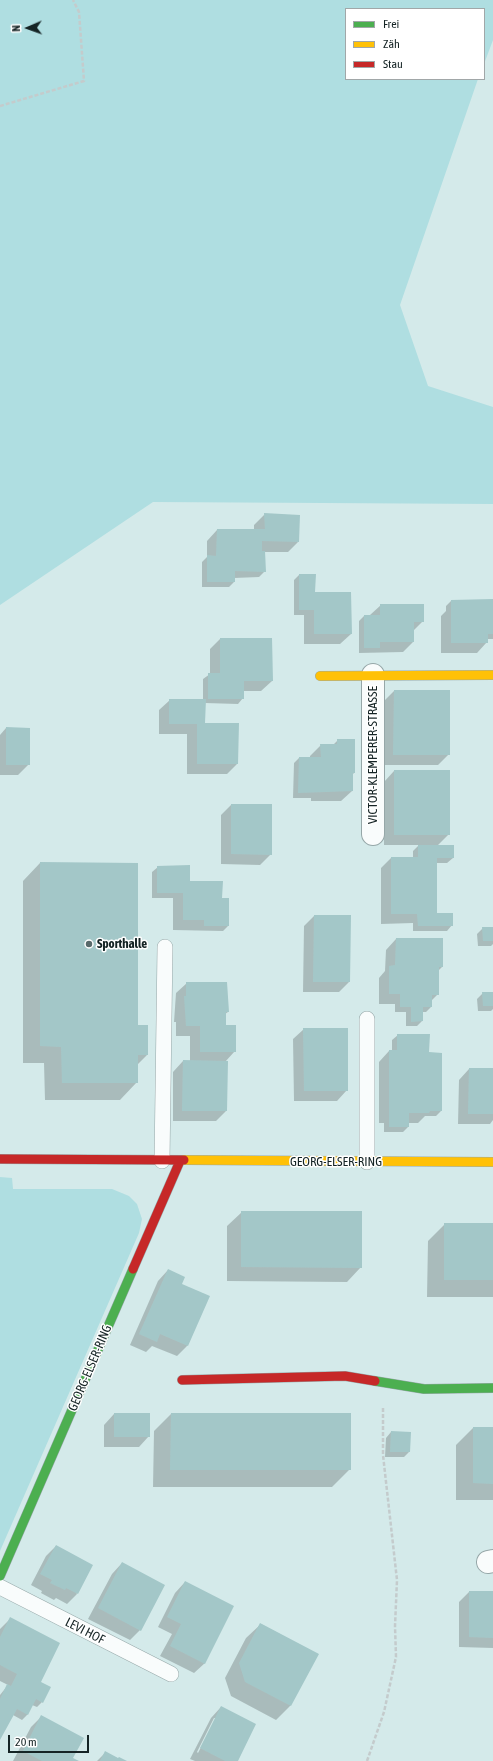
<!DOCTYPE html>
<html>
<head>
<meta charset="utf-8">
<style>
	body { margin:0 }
	#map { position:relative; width:493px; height:1761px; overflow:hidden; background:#d4eaea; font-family:"Asap Condensed",sans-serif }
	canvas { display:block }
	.legend { position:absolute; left:345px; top:8px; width:140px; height:72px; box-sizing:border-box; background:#fff; border:1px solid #a1a7a8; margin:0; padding:5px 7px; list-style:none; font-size:12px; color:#152425 }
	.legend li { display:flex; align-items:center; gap:8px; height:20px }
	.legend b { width:20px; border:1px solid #a1a7a8 }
	.north { position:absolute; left:8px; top:8px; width:40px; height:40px; -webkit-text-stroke:3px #fff; paint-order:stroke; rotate:268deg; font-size:11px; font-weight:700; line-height:16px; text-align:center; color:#152425 }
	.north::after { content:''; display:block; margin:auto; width:14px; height:18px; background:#152425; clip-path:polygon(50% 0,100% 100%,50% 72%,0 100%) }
	.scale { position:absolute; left:8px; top:1735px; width:81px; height:18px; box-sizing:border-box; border:2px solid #152425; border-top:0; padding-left:5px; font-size:12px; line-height:14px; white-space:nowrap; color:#152425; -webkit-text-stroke:3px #fff; paint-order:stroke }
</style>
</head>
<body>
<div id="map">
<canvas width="493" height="1761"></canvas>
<ul class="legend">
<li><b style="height:5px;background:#4caf50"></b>Frei</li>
<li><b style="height:5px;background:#ffc107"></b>Zäh</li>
<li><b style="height:5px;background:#c62828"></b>Stau</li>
</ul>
<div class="north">N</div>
<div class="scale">20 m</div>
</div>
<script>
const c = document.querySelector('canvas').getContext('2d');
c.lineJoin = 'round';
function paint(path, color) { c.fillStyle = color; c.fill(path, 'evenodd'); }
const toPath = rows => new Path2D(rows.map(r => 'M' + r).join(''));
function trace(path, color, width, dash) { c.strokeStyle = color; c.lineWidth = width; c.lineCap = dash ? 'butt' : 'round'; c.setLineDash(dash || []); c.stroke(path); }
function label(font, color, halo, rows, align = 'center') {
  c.font = font + ' "Asap Condensed",sans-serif'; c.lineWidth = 3; c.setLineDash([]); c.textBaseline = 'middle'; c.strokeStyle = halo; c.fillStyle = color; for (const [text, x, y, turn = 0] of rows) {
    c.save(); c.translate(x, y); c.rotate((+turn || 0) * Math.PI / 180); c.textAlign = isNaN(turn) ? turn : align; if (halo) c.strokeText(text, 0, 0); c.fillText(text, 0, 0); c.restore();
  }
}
const green = toPath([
	[0,0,493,0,493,40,484,64,484,9,346,9,346,79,478,79,400,305,428,386,493,407,493,504,153,502,0,605],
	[0,1177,12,1178,13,1189,112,1189,129,1196,137,1204,142,1219,139,1233,0,1551]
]);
const shadow = toPath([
	[265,514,298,542,288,552,264,552,265,571,259,577,234,578,234,582,229,587,202,587,202,562,207,557,207,541,217,530,254,530,254,525],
	[299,575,351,634,340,644,304,644,304,615,294,615,294,580],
	[451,601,493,601,493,639,487,639,487,642,477,653,441,653,441,616,446,611,446,606],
	[381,605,423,621,413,631,413,642,403,652,359,653,359,621,364,616,370,615],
	[220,639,272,681,261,691,243,691,243,698,238,704,205,703,204,724,238,724,237,764,227,774,187,774,187,734,159,734,159,710,170,700,203,700,203,679,210,674,210,649],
	[394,691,449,754,438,765,383,765,384,701],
	[6,728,29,764,18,775,0,775,0,735],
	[338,740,354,773,352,775,352,791,341,801,311,801,311,798,293,798,294,763,299,758,310,758,310,756,321,745,333,745],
	[394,771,449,834,437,846,453,858,447,863,436,863,436,912,452,925,447,931,413,931,413,923,381,924,381,868,391,858,413,858,413,851,419,845,384,845,384,782],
	[231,805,271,854,260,865,221,864,221,815],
	[40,863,137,1026,147,1055,137,1065,137,1082,120,1100,45,1100,44,1063,23,1063,23,881],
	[158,867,189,881,222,899,228,926,223,931,173,930,173,898,152,898,152,872],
	[314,916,349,982,339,992,303,992,304,926],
	[483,928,493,928,493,944,491,946,478,946,477,934],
	[396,939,442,967,438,971,438,994,431,1001,431,1007,426,1012,422,1012,422,1021,417,1026,406,1026,406,1012,395,1012,395,1004,379,1004,379,978,385,971,386,950],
	[187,983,228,1012,225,1014,225,1026,235,1051,225,1062,226,1111,216,1121,173,1121,173,1072,183,1061,190,1061,190,1036,176,1036,176,1022,174,1022,176,993],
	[483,993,493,993,493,1009,491,1011,478,1011,477,999],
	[304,1029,347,1090,337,1101,294,1101,293,1039],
	[398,1035,428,1055,441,1111,436,1116,425,1116,418,1123,408,1123,408,1127,403,1132,384,1132,384,1123,379,1123,379,1062,389,1051,392,1051,392,1040],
	[469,1069,493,1069,493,1120,490,1124,458,1124,459,1080],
	[242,1212,361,1267,347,1282,227,1281,227,1226],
	[445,1224,493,1224,493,1297,427,1297,428,1241],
	[168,1270,181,1285,208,1297,187,1346,177,1356,152,1346,146,1352,130,1345,158,1281],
	[114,1414,149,1436,139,1447,104,1447,104,1425],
	[171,1414,350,1414,350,1469,332,1487,153,1487,154,1431],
	[473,1428,493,1428,493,1500,456,1500,456,1445],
	[391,1432,409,1452,404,1457,385,1457,386,1438],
	[56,1546,77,1594,67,1604,56,1598,54,1600,41,1593,42,1591,31,1585,46,1556],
	[122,1563,140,1630,130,1640,88,1619,112,1574],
	[185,1582,205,1663,194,1673,160,1656,172,1634,158,1627,175,1593],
	[469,1592,493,1592,493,1648,459,1647,459,1602],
	[11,1618,42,1702,37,1707,32,1705,27,1715,22,1720,13,1715,0,1738,0,1695,8,1685,0,1681,0,1629],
	[261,1624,317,1654,290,1706,276,1720,231,1696,225,1678,246,1638],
	[221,1707,237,1761,195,1761,190,1759,211,1718],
	[214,1718,216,1718,198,1753,197,1752],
	[41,1717,72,1759,77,1761,13,1761,31,1727],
	[105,1753,124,1761,97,1761]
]);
const building = toPath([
	[264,513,300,515,299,542,262,541,262,551,265,551,266,572,235,571,235,582,207,582,207,555,216,556,217,529,265,529],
	[299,574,316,574,315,592,351,592,352,634,314,634,314,610,299,610],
	[493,599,493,634,488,634,488,643,451,643,451,600],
	[380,604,424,604,424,622,414,622,414,642,380,642,380,648,364,648,364,615,380,615],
	[220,638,272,638,273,681,244,681,244,699,208,699,208,673,220,673],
	[394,690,450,690,450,755,393,755],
	[169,699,206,699,205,723,239,723,238,764,197,764,197,724,169,724],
	[6,727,30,728,30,765,6,765],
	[337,739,355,739,355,773,353,773,353,791,298,793,299,757,321,757,320,744,337,744],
	[394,770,450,770,450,835,394,835],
	[231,804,272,804,272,855,231,854],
	[418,845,454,845,454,858,437,858,437,913,453,913,453,926,418,926,417,914,391,914,391,857,418,857],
	[40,862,138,863,138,1025,148,1025,148,1055,138,1055,138,1083,62,1083,61,1047,40,1046],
	[190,865,190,881,223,881,222,898,229,898,229,926,204,926,204,920,183,920,183,893,157,893,157,866],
	[314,915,351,915,350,982,313,982],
	[482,927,493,927,493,941,483,941],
	[396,938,443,938,443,967,439,967,439,995,432,995,432,1007,423,1007,423,1021,411,1022,411,1007,400,1007,400,994,389,994,389,966,395,965],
	[186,982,227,982,229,1012,226,1012,226,1025,236,1025,236,1052,200,1052,200,1026,186,1026,184,996,186,996],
	[482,992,493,992,493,1006,483,1006],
	[303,1028,348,1028,348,1091,304,1091],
	[397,1034,430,1034,429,1052,442,1053,442,1111,430,1111,429,1113,409,1113,409,1127,389,1127,389,1050,397,1050],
	[183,1060,228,1061,227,1111,182,1111],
	[469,1068,493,1068,493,1114,468,1114],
	[241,1211,362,1211,362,1268,241,1267],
	[444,1223,493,1223,493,1280,444,1280],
	[168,1269,185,1277,182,1284,210,1296,188,1346,160,1334,157,1342,139,1334],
	[114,1413,150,1413,150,1437,114,1437],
	[171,1413,351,1413,351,1470,170,1470],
	[473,1427,493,1427,493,1484,473,1483],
	[391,1431,411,1432,410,1452,390,1452],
	[56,1545,93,1565,78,1594,66,1588,65,1590,50,1583,52,1580,40,1574],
	[122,1562,165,1585,141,1631,98,1608],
	[185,1581,234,1606,205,1664,170,1646,181,1624,167,1617],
	[469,1591,493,1591,493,1638,469,1637],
	[10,1617,60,1643,41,1682,51,1687,43,1703,36,1699,28,1715,17,1709,0,1740,0,1699,7,1684,11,1686,17,1674,0,1665,0,1637],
	[260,1623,319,1654,291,1706,245,1682,239,1663],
	[221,1706,256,1724,238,1761,225,1761,200,1748],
	[41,1715,84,1738,73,1758,79,1761,42,1761,23,1751],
	[105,1751,118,1758,119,1757,127,1761,100,1761]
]);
const path = toPath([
	[0,106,84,81,79,12,73,0],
	[367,1761,384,1712,396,1657,395,1626,397,1580,383,1455,383,1407]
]);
const lane = toPath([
	[367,1019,367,1162],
	[162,1161,165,947],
	[0,1587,171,1674]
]);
const street = toPath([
	[373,675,373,834],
	[488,1562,493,1561]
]);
const fast = toPath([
	[375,1381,424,1389,493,1388],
	[0,1576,133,1269]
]);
const slow = toPath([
	[320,676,493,675],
	[184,1160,493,1162]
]);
const jam = toPath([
	[0,1159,184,1160],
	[133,1269,180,1161],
	[182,1380,345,1376,375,1381]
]);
const markers = [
	[89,944,4,"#58696a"]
];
const streetNames = [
	["VICTOR-KLEMPERER-STRASSE",373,755,-90],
	["GEORG-ELSER-RING",336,1162],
	["GEORG-ELSER-RING",90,1368,-67],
	["LEVI HOF",85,1631,27]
];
const poiNames = [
	["Sporthalle",97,944]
];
paint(green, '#afdee1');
paint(shadow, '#0003');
paint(building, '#a3c7c8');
trace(lane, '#96a7a8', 16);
trace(street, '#96a7a8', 24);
trace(fast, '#96a7a8', 10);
trace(slow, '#96a7a8', 10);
trace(jam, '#96a7a8', 10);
trace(path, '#c4cbcc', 2.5, [4, 2]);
trace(lane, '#f9fcfc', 15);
trace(street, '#f9fcfc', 22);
trace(fast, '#4caf50', 9);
trace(slow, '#ffc107', 9);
trace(jam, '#c62828', 9);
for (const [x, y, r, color] of markers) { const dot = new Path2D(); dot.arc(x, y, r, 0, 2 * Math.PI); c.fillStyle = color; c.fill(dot); trace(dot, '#fff', 1.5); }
label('13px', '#152425', '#fff', streetNames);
label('bold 13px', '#152425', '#fff', poiNames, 'left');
</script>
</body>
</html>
